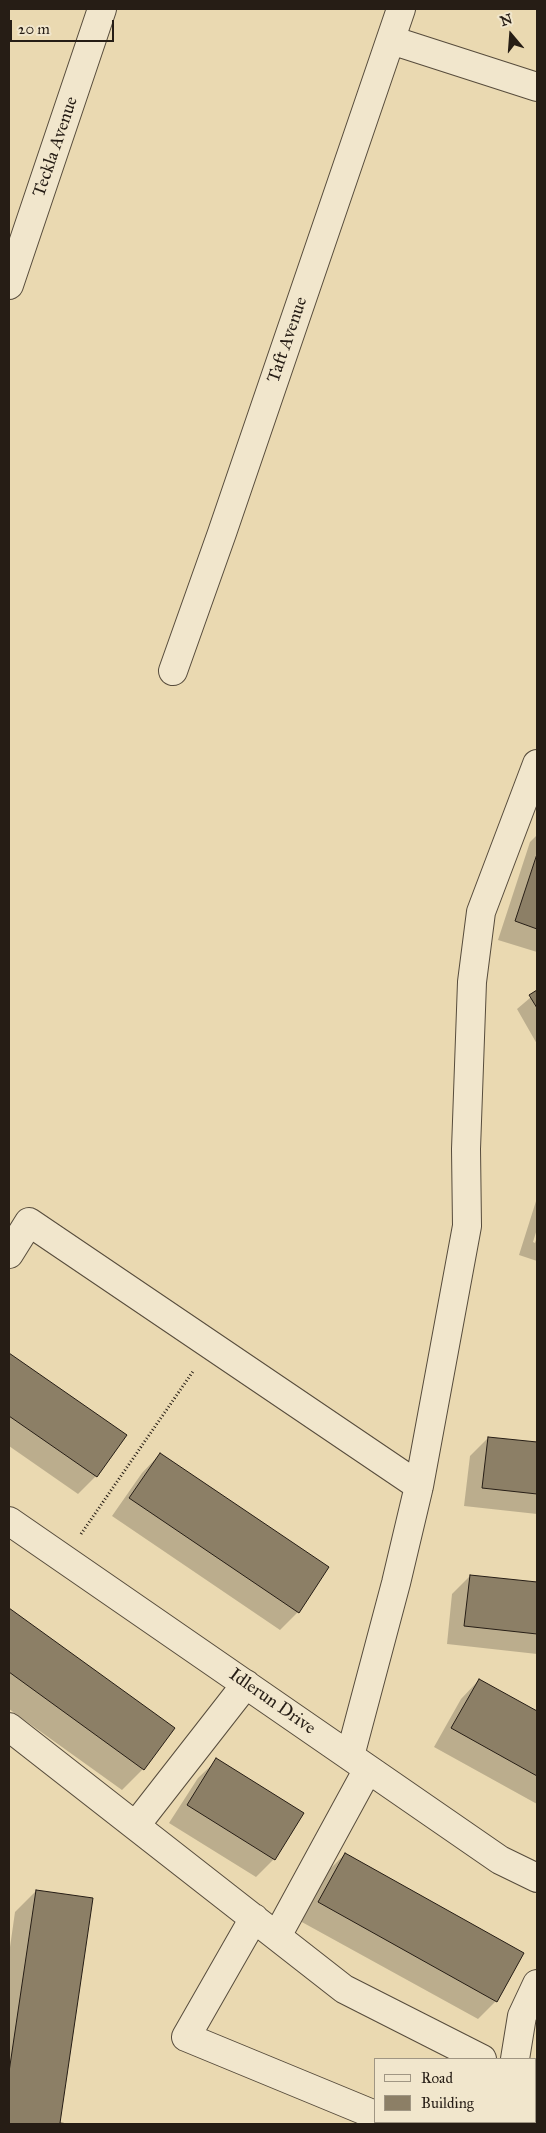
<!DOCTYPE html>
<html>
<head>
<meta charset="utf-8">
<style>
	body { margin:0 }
	#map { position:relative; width:546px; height:2133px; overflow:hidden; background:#ead9b1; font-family:"IM FELL Great Primer",serif }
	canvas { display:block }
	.frame { position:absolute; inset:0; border:10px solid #261d15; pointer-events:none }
	.legend { position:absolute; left:374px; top:2058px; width:162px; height:65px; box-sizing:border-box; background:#f1e6cc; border:1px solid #a09683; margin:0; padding:6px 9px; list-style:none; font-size:15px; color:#261d15 }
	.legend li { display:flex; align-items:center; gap:10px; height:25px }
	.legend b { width:25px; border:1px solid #a09683 }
	.north { position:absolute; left:486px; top:10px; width:50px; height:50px; -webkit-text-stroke:4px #f1e6cc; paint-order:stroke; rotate:342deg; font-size:14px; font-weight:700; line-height:20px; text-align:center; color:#261d15 }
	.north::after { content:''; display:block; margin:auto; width:18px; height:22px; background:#261d15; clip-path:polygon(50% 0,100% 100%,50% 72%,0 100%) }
	.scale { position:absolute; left:10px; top:20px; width:104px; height:22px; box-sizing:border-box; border:2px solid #261d15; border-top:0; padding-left:6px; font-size:15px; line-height:18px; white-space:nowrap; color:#261d15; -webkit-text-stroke:4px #f1e6cc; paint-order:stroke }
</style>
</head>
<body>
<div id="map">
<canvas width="546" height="2133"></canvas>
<div class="frame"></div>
<ul class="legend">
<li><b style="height:6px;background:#f1e6cc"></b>Road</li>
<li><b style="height:14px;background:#8c7f66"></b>Building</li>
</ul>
<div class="north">N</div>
<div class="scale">20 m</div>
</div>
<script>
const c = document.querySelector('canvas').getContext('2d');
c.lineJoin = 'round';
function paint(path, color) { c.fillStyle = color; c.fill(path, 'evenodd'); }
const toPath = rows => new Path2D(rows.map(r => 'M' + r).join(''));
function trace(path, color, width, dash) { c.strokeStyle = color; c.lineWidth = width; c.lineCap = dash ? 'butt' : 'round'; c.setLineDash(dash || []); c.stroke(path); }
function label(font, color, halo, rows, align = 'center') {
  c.font = font + ' "IM FELL Great Primer",serif'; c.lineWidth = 4.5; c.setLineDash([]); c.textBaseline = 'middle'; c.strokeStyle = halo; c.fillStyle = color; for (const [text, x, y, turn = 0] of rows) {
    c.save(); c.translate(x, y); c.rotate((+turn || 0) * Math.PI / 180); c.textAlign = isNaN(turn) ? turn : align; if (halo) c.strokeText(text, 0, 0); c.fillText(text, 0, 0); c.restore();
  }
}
const shadow = toPath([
	[537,835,537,952,498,940,530,842],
	[537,992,537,1044,517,1009],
	[537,1198,537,1229,533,1242,535,1243,537,1237,537,1261,519,1255],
	[9,1354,125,1435,96,1476,78,1494,9,1446],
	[488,1438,537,1444,537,1514,464,1506,470,1456],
	[160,1454,298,1612,280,1630,112,1516,142,1473],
	[470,1576,537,1583,537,1654,447,1644,452,1594],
	[9,1610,173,1728,143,1769,122,1790,9,1709],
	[479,1680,537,1713,537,1804,434,1747,461,1699],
	[217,1760,302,1813,274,1859,256,1877,169,1823,198,1778],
	[345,1854,496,2001,478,2019,300,1921,327,1872],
	[36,1891,92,1899,58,2124,60,2124,9,2124,9,1954,15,1912]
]);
const building = toPath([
	[537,854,537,929,515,921,537,854],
	[537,990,537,1008,529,995,537,990],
	[9,1353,127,1435,97,1477,9,1416,9,1353],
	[488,1437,537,1442,537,1494,482,1488,488,1437],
	[160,1453,329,1567,299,1613,129,1498,160,1453],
	[470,1575,537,1582,537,1634,464,1626,470,1575],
	[9,1608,175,1728,144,1770,9,1672,9,1608],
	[479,1679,537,1711,537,1776,451,1728,479,1679],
	[216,1758,304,1813,275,1860,187,1805,216,1758],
	[345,1853,524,1953,497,2002,318,1902,345,1853],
	[36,1890,93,1898,60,2123,69,2124,9,2124,9,2072,36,1890]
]);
const path = toPath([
	[81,1534,194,1370]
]);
const minor = toPath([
	[391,40,537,87],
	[9,285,102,9],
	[173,671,222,533,401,9],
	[9,1254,29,1222,419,1486],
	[9,1521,500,1860,537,1878],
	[9,1727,344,1989,482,2059],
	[350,1756,396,1583,419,1486,467,1226,466,1149,472,982,481,912,537,764],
	[136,1825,246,1684],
	[254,1918,186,2037,375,2115],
	[277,1936,368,1769],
	[515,2059,522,2016,537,1984],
	[505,2124,505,2122]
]);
const streetNames = [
	["Teckla Avenue",56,147,-71],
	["Taft Avenue",288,340,-71],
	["Idlerun Drive",272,1702,35]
];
paint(shadow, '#0003');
paint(building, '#8c7f66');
trace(building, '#261d15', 1);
trace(minor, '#574c3c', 30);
trace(path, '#261d15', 3, [1, 2.5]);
trace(minor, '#f1e6cc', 28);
label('18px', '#261d15', '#f1e6cc', streetNames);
</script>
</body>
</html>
